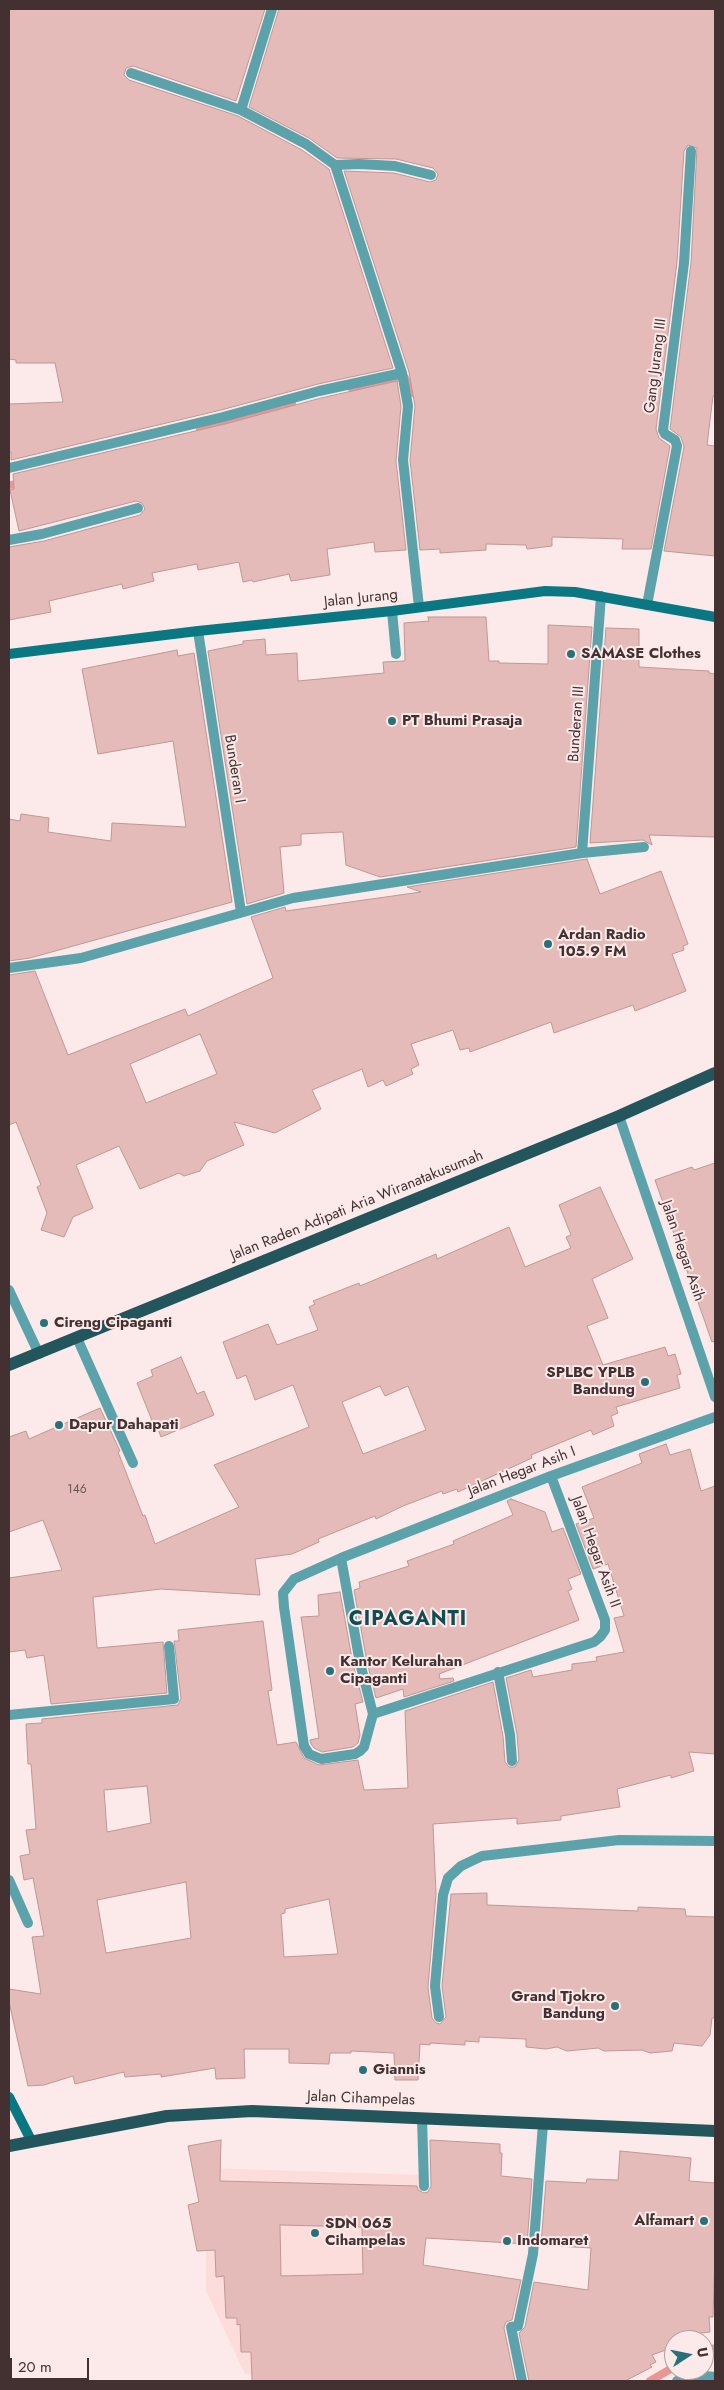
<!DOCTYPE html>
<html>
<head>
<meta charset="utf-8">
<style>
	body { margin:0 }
	#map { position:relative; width:724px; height:2390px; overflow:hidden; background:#fbeae9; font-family:Jost,sans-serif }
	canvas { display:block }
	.frame { position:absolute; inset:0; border:10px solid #423130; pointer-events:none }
	.north { position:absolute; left:664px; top:2330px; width:50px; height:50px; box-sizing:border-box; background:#fbeae9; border:1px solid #b1a09f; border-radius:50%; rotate:79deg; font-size:14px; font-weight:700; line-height:20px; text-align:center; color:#423130 }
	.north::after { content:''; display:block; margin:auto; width:18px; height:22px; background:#28717a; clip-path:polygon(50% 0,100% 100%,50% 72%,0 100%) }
	.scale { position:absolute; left:10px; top:2358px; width:79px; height:22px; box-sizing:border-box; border:2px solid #423130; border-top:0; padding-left:6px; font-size:15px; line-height:18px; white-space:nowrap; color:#423130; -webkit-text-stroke:4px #fbeae9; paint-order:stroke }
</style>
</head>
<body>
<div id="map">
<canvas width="724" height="2390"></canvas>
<div class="frame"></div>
<div class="north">U</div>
<div class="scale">20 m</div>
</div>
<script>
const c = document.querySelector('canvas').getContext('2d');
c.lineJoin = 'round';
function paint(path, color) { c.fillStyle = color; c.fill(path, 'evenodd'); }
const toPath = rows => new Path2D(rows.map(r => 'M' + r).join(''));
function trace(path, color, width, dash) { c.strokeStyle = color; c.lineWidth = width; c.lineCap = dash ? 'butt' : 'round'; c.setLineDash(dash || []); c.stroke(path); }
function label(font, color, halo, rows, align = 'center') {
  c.font = font + ' Jost,sans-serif'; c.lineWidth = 4; c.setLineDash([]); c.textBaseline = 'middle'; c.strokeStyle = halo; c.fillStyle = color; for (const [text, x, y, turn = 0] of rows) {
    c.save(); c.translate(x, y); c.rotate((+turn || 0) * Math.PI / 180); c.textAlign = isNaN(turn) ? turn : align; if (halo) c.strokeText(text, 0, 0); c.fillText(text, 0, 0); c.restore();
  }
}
const built = toPath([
	[206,2168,422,2175,426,2360,245,2374,206,2291]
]);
const stream = toPath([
	[405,378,413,393,421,395],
	[352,389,394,380],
	[200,430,292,403],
	[9,485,23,484],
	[704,2351,715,2348],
	[650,2381,674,2367]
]);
const building = toPath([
	[9,9,265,9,236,101,133,66,126,68,124,75,129,80,238,116,302,150,329,169,393,368,318,384,221,410,11,460,11,452,9,452,9,404,63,402,55,363,16,363,16,360,9,359,9,9],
	[279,9,715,9,715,396,713,396,707,445,715,446,715,556,664,551,684,447,681,437,670,429,691,263,697,148,688,145,684,151,677,262,656,429,659,438,670,446,651,549,622,549,623,539,552,537,552,546,527,549,526,545,486,544,486,550,440,553,440,549,420,550,410,460,415,406,409,372,344,171,394,173,430,182,436,180,438,174,433,168,396,159,337,158,309,138,249,107,279,9],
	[397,381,401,406,396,461,406,550,375,552,374,542,327,549,330,575,291,581,289,574,253,582,252,580,243,582,239,562,198,570,197,564,152,573,154,581,123,589,122,584,49,601,51,612,9,620,9,547,44,541,140,515,145,509,142,503,136,501,19,531,10,490,14,489,13,474,225,424,321,398,397,381],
	[428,617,486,617,489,661,499,661,499,663,548,664,548,625,592,627,576,847,380,877,346,865,343,832,301,834,301,845,280,847,284,893,247,904,208,651,243,644,243,641,265,639,266,655,297,653,298,681,384,673,383,662,405,661,404,623,429,621,428,617],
	[606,628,639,629,639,667,709,671,709,673,715,674,715,837,649,835,652,845,643,840,590,843,606,628],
	[177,650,178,656,194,653,232,902,30,958,9,961,9,819,20,821,21,814,49,818,48,832,111,841,112,823,186,827,173,741,98,754,82,669,177,650],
	[587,859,600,894,661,871,688,944,683,946,684,950,672,954,686,991,635,1011,633,1005,554,1033,551,1022,470,1052,469,1048,460,1050,453,1030,411,1044,419,1065,411,1069,413,1074,386,1086,383,1080,368,1087,362,1069,312,1090,321,1109,275,1133,234,1122,244,1145,207,1161,200,1171,184,1176,179,1173,140,1189,119,1146,76,1165,93,1208,73,1217,64,1237,41,1230,47,1213,37,1187,41,1185,16,1122,9,1125,9,975,35,971,68,1055,185,1009,188,1016,273,978,251,917,285,907,286,911,421,892,407,887,587,859],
	[200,1034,217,1074,146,1103,130,1064,200,1034],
	[715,1163,715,1341,712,1342,655,1180,692,1167,694,1170,715,1163],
	[600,1187,633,1259,592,1279,608,1318,587,1326,603,1365,665,1347,668,1356,675,1354,681,1374,677,1375,680,1388,616,1407,618,1413,611,1416,614,1426,593,1435,591,1430,531,1455,532,1458,458,1492,457,1489,443,1494,442,1491,403,1506,376,1519,375,1516,318,1539,319,1542,292,1554,255,1559,260,1595,161,1589,93,1597,97,1648,163,1642,167,1693,51,1704,44,1655,27,1658,25,1650,9,1652,9,1578,62,1570,43,1520,9,1532,9,1437,26,1431,29,1439,100,1408,120,1451,118,1452,143,1516,145,1515,155,1544,239,1507,214,1465,309,1427,293,1385,255,1400,246,1375,237,1379,223,1342,268,1324,277,1345,318,1330,309,1307,315,1304,313,1301,359,1283,360,1286,436,1254,437,1259,509,1227,525,1267,571,1248,566,1237,571,1235,559,1205,600,1187],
	[380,1386,385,1396,408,1386,426,1430,363,1454,342,1402,380,1386],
	[181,1357,197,1394,204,1391,214,1415,161,1437,157,1427,155,1428,137,1383,153,1376,151,1370,181,1357],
	[666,1444,670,1455,690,1449,701,1491,715,1486,715,1754,689,1752,694,1771,671,1778,671,1775,617,1789,620,1807,561,1816,561,1820,517,1824,517,1818,433,1824,436,1894,428,1987,432,2018,436,2023,440,2024,446,2017,442,1986,451,1894,487,1893,487,1905,638,1911,638,1907,685,1909,686,1916,715,1917,715,2018,712,2018,710,2035,702,2046,674,2043,672,2051,650,2053,642,2050,604,2051,598,2048,567,2051,557,2047,546,2049,526,2047,526,2039,479,2037,479,2042,465,2041,465,2045,430,2043,430,2045,420,2044,418,2080,395,2080,394,2053,351,2051,351,2053,330,2053,329,2064,289,2063,289,2049,244,2049,245,2078,216,2079,215,2068,161,2077,161,2074,125,2077,124,2072,75,2084,73,2076,44,2085,28,2086,9,2002,9,1989,41,1994,32,1937,44,1936,33,1878,24,1880,20,1856,30,1854,26,1830,36,1829,31,1764,28,1764,26,1724,42,1723,42,1719,178,1705,181,1698,174,1641,179,1641,178,1630,263,1621,272,1690,268,1691,277,1745,296,1742,304,1758,319,1765,358,1760,364,1790,408,1788,405,1711,493,1682,503,1736,505,1762,509,1767,515,1767,519,1760,517,1734,506,1678,531,1670,533,1677,572,1670,572,1664,597,1661,596,1657,624,1652,614,1618,624,1616,608,1564,593,1569,576,1524,594,1518,582,1487,642,1463,639,1454,666,1444],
	[147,1786,151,1823,107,1832,104,1790,147,1786],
	[186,1882,191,1938,106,1953,97,1900,186,1882],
	[329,1899,338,1954,284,1957,281,1914,285,1913,285,1909,329,1899],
	[511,1499,545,1512,552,1532,563,1528,581,1574,568,1579,572,1589,568,1591,579,1620,439,1674,440,1679,453,1678,454,1681,404,1697,403,1689,376,1698,367,1662,354,1590,360,1588,359,1582,409,1566,407,1561,454,1544,453,1541,513,1515,507,1501,511,1499],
	[340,1592,353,1664,363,1702,355,1704,360,1735,358,1743,353,1747,322,1752,314,1748,311,1744,310,1740,319,1738,301,1617,319,1616,318,1595,340,1592],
	[221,2140,220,2181,417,2186,418,2190,424,2193,428,2192,431,2186,430,2140,500,2144,500,2153,502,2153,501,2176,532,2179,527,2244,426,2238,423,2265,521,2280,512,2320,506,2322,504,2328,515,2381,252,2381,251,2352,241,2352,240,2324,237,2325,237,2318,226,2318,224,2276,216,2277,215,2250,197,2251,188,2205,199,2202,188,2146,221,2140],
	[280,2225,362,2227,363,2274,281,2276,280,2225],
	[620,2151,691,2158,689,2181,715,2183,715,2254,713,2317,709,2317,710,2332,686,2335,687,2340,674,2340,674,2347,652,2355,656,2362,650,2365,652,2367,625,2381,529,2381,519,2333,525,2327,534,2282,588,2290,591,2248,541,2245,546,2181,586,2183,587,2179,618,2180,620,2151]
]);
const minor = toPath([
	[131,73,241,110,306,144,335,165,402,373,408,406,403,460,419,607],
	[241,110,272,9],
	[335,165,359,164,395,166,431,175],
	[9,468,223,417,319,391,402,373],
	[9,540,42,534,138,508],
	[647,605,677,446,675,440,665,434,663,430,684,263,691,151],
	[392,611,396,654],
	[198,631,241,912],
	[582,853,601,596],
	[9,968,81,958,293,898,582,853,644,847],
	[619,1116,715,1397],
	[9,1290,39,1354],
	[77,1338,133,1463],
	[341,1558,360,1663,373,1714,364,1747,360,1751,355,1754,321,1759,309,1754,304,1746,284,1607,283,1593,294,1579,341,1558,551,1476,715,1417],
	[498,1672,510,1735,512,1761],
	[373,1714,594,1642,600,1637,605,1630,605,1620,551,1476],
	[9,1715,174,1699,169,1646],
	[9,1880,28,1923],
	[439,2017,435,1986,443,1895,448,1878,461,1866,482,1856,619,1840,715,1841],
	[422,2118,424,2186],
	[522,2381,511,2327,518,2326,533,2254,543,2124],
	[677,2381,695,2375,715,2377]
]);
const secondary = toPath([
	[9,654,198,631,392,611,545,591,575,592,715,617],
	[9,2097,31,2140]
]);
const primary = toPath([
	[9,1365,619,1116,715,1073],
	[9,2146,167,2116,252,2111,715,2131]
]);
const markers = [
	[571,654,5,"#28717a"],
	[392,721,5,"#28717a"],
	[548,944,5,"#28717a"],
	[44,1323,5,"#28717a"],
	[645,1382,5,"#28717a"],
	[59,1425,5,"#28717a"],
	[330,1671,5,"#28717a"],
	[615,2006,5,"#28717a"],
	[363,2070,5,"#28717a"],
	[704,2221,5,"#28717a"],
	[315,2233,5,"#28717a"],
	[507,2241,5,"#28717a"]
];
const numberNames = [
	["146",77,1490]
];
const streetNames = [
	["Gang Jurang III",656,366,-83],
	["Jalan Jurang",361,599,-6],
	["Bunderan III",577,724,-86],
	["Bunderan I",234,769,81],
	["Jalan Raden Adipati Aria Wiranatakusumah",357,1206,-22],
	["Jalan Hegar Asih",682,1251,71],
	["Jalan Hegar Asih I",522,1472,-21],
	["Jalan Hegar Asih II",595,1552,70],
	["Jalan Cihampelas",361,2099,2]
];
const poiNames = [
	["SAMASE Clothes",581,654],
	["PT Bhumi Prasaja",402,721],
	["Ardan Radio",558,935],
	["105.9 FM",558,952],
	["Cireng Cipaganti",54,1323],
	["SPLBC YPLB",635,1373,"right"],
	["Bandung",635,1390,"right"],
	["Dapur Dahapati",69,1425],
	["Kantor Kelurahan",340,1662],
	["Cipaganti",340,1679],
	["Grand Tjokro",605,1997,"right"],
	["Bandung",605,2014,"right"],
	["Giannis",373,2070],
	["Alfamart",694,2221,"right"],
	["SDN 065",325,2224],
	["Cihampelas",325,2241],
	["Indomaret",517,2241]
];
const districtNames = [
	["CIPAGANTI",408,1620]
];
paint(built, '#fcdddb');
trace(stream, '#ea9694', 8);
paint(building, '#e4bbb8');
trace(building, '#bf9795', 1);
trace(minor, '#5ba2ab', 10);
trace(secondary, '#0a7883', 10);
trace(primary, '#22555c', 12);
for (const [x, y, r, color] of markers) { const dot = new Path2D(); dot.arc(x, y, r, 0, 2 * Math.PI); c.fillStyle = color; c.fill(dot); trace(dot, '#fbeae9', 2); }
label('12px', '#6a5452', null, numberNames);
label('15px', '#423130', '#fbeae9', streetNames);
label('bold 15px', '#423130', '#fbeae9', poiNames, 'left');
c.letterSpacing = '1px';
label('bold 20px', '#0f4d53', '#fbeae9', districtNames);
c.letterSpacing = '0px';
</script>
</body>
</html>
